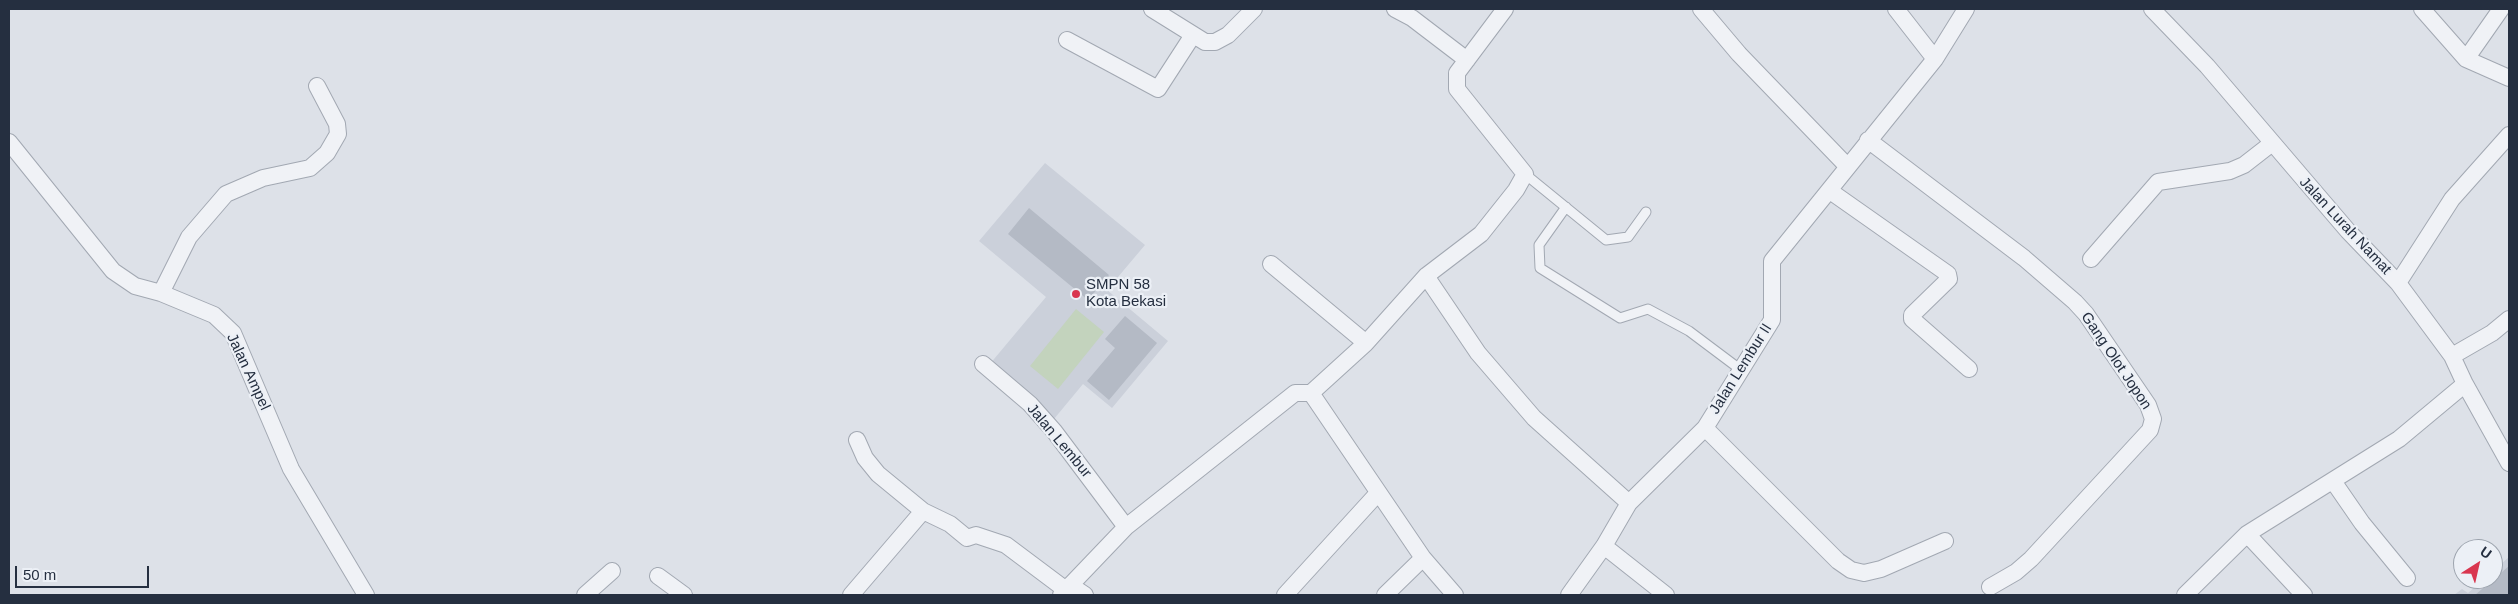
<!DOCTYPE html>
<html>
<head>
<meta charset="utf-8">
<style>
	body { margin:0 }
	#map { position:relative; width:2518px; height:604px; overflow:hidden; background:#dde1e8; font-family:Helvetica,sans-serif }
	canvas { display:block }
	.frame { position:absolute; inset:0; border:10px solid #252f40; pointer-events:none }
	.north { position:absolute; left:2453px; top:539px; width:50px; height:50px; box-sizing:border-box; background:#ecf0f6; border:1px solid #9ca3ad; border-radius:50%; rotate:35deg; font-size:14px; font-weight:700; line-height:20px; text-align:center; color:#252f40 }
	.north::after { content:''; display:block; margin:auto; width:18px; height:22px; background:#d9364f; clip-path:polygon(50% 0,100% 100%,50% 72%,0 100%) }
	.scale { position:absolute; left:15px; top:566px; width:134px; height:22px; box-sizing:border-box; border:2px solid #252f40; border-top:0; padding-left:6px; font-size:15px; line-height:18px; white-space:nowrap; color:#252f40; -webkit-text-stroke:4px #ecf0f6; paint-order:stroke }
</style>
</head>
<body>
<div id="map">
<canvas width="2518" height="604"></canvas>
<div class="frame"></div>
<div class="north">U</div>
<div class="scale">50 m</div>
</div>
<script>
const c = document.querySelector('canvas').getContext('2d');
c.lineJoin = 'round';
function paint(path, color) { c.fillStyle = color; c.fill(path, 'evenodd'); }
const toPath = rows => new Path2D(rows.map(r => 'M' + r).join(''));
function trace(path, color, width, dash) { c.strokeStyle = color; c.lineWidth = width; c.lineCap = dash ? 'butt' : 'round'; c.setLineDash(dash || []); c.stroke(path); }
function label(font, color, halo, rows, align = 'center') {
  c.font = font + ' Helvetica,sans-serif'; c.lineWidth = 4.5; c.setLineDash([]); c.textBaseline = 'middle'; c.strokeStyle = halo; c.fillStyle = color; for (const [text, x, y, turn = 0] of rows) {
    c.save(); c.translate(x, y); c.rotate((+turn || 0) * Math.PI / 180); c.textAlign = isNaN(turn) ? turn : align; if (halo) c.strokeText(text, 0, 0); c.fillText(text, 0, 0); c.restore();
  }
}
const built = toPath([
	[1045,163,1145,245,1107,290,1168,341,1112,408,1083,384,1054,419,989,365,1046,297,979,241],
	[2509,557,2509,595,2454,595,2462,589,2468,593,2484,579,2493,579,2493,571]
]);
const green = toPath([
	[1076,309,1104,332,1058,389,1030,366]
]);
const building = toPath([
	[1029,208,1109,275,1088,300,1008,234],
	[1125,316,1157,343,1109,400,1087,381,1115,348,1105,339],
	[2509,566,2509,595,2475,595]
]);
const service = toPath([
	[1525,174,1606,240,1628,237,1646,212],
	[1566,207,1539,245,1540,268,1620,318,1648,309,1689,331,1741,370]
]);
const minor = toPath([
	[1152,9,1205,42,1215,42,1228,35,1254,9],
	[1395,9,1412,18,1467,60],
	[1701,9,1739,54,1848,167],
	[1896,9,1935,59],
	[2152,9,2207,66,2348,231,2398,283,2452,356,2465,384,2509,463],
	[2422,9,2466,59,2509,78],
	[1067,40,1158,89,1193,35],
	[2466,59,2501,9],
	[1868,140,2024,258,2075,302,2086,314,2148,405,2153,419,2150,430,2031,559,2016,572,1990,587],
	[9,142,113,271,135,286,161,293,214,315,233,333,291,469,366,595],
	[1830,191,1948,274,1949,279,1912,315,1912,319,1969,369],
	[2091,259,2158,182,2230,171,2244,165,2271,144],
	[1271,264,1366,343],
	[1426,276,1478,353,1534,418,1629,503],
	[2398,283,2452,199,2509,135],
	[161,293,189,237,226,194,263,178,310,168,327,153,338,134,337,124,317,86],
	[2452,356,2492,333,2509,319],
	[983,364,1030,404,1054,431,1126,527],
	[1311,393,1423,558,1455,595],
	[1705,428,1838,561,1851,570,1864,573,1881,569,1945,541],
	[857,440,865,458,878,474,923,511],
	[2333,481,2362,523,2407,578],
	[2247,534,2304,595],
	[1604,546,1666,595],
	[658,576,684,595],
	[1070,585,1085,595],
	[585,595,612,571],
	[851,595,923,511,950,524,967,538,976,535,1006,545,1066,590],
	[1061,595,1126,527,1295,393,1311,393,1366,343,1426,276,1481,234,1516,190,1525,174,1457,89,1457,73,1505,9],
	[1285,595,1378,493],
	[1385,595,1423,558],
	[1569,595,1604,546,1629,503,1705,428,1772,320,1772,261,1935,59,1966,9],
	[2185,595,2247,534,2399,439,2465,384]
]);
const markers = [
	[1076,294,5,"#d9364f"]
];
const streetNames = [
	["Jalan Lurah Namat",2345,226,47],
	["Gang Olot Jopon",2116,361,56],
	["Jalan Lembur II",1741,369,-58],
	["Jalan Ampel",248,372,65],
	["Jalan Lembur",1059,441,50]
];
const poiNames = [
	["SMPN 58",1086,285],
	["Kota Bekasi",1086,302]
];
paint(built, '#cbd0da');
paint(green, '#c3d3bd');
paint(building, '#b4bac5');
trace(service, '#a2a8b2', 11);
trace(minor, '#a2a8b2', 18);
trace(service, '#f0f2f6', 9);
trace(minor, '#f0f2f6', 16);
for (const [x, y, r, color] of markers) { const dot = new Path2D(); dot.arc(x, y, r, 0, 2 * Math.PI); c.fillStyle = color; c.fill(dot); trace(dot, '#ecf0f6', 2); }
label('15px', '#252f40', '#ecf0f6', streetNames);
label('15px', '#252f40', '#ecf0f6', poiNames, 'left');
</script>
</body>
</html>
